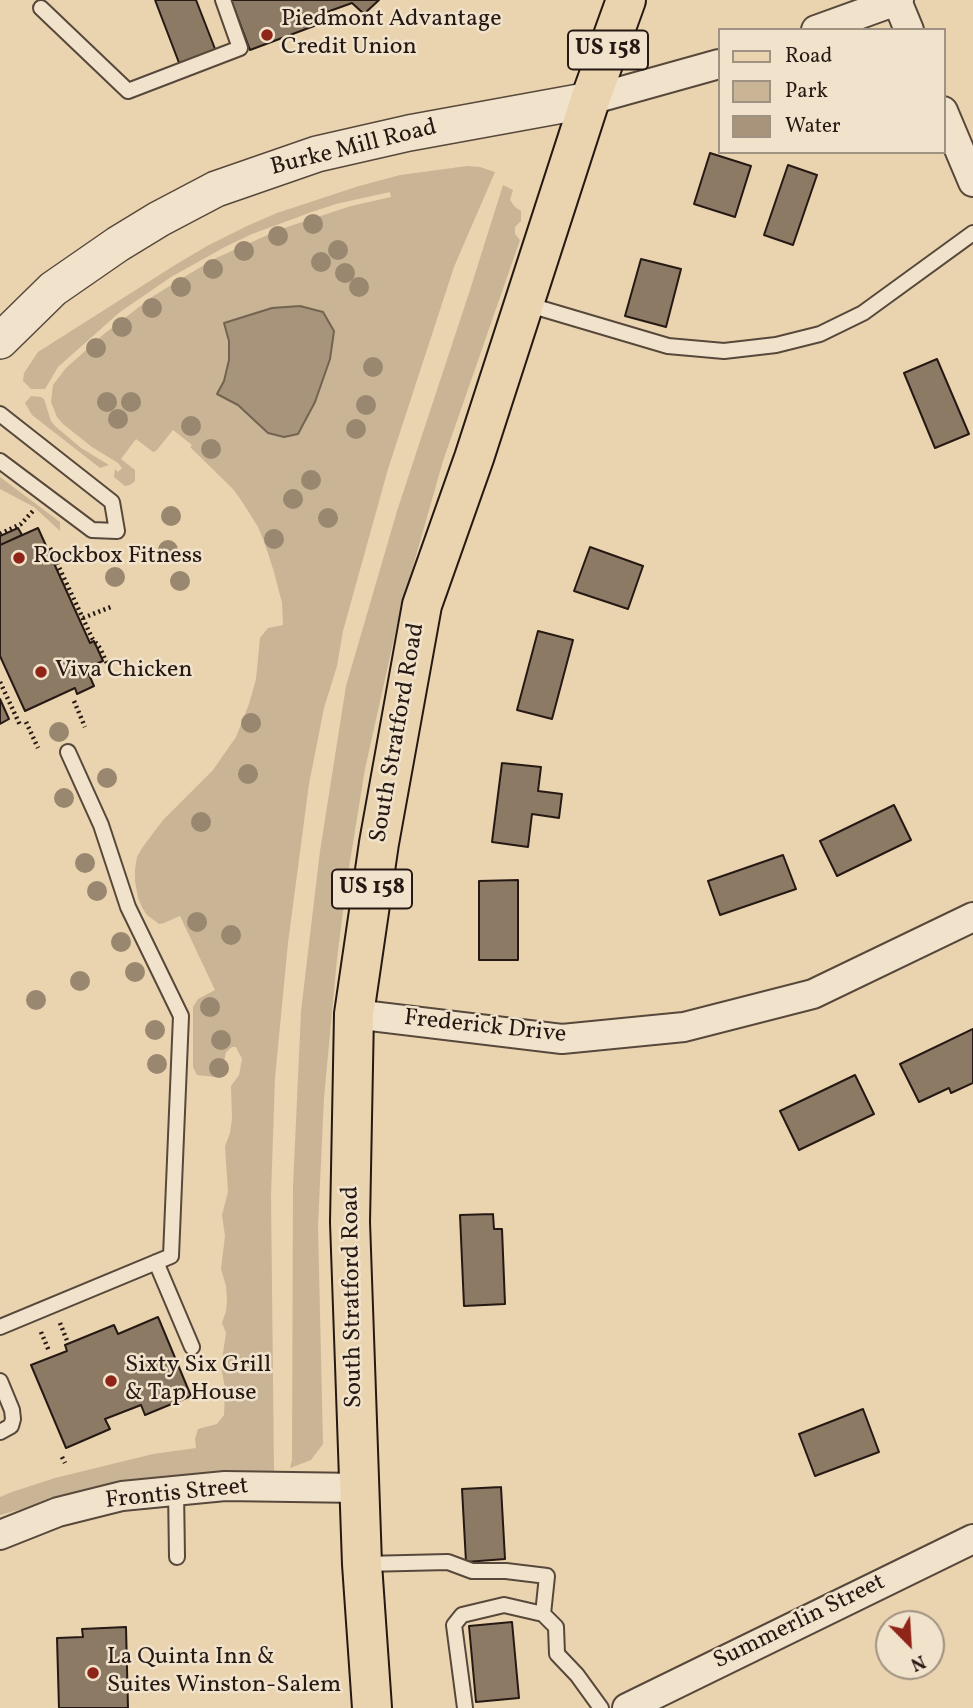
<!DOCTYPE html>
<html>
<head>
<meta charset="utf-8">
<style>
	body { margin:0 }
	#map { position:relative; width:973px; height:1708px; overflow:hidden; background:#ead4af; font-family:Vollkorn,serif }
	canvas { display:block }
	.legend { position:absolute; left:718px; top:28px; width:228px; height:126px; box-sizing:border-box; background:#f1e3cb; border:2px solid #a09282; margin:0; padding:9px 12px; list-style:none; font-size:21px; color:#261914 }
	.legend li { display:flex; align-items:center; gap:14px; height:35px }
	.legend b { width:35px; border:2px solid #a09282 }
	.north { position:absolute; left:875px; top:1610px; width:70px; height:70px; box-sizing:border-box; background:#f1e3cb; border:2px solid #a09282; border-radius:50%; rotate:156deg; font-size:19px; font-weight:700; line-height:28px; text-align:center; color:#261914 }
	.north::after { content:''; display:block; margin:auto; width:24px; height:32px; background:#8f2418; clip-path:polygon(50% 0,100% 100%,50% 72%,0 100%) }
</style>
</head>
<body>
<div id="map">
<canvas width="973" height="1708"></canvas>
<ul class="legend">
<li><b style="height:9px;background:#ead4af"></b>Road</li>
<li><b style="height:19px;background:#c9b495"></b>Park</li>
<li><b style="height:19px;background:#a7947a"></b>Water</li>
</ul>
<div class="north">N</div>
</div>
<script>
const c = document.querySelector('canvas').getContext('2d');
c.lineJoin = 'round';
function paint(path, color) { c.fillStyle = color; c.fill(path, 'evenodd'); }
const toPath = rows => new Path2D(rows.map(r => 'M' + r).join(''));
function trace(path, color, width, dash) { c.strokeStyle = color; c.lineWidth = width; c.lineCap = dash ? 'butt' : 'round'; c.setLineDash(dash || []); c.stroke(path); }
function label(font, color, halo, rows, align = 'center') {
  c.font = font + ' Vollkorn,serif'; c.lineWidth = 5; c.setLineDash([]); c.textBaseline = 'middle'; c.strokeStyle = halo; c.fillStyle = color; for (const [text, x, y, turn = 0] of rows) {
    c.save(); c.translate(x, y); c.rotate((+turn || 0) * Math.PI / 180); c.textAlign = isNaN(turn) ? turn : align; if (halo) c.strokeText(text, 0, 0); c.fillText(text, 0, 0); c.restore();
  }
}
const green = toPath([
	[467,166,480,167,495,172,454,267,388,469,343,631,337,666,324,708,309,784,288,943,275,1078,271,1195,274,1471,147,1478,66,1497,0,1515,0,1497,12,1492,55,1478,153,1454,196,1448,195,1439,198,1429,217,1424,224,1415,225,1388,221,1366,226,1333,222,1323,226,1311,227,1300,226,1286,221,1269,225,1236,222,1215,228,1192,225,1146,230,1133,232,1119,231,1086,239,1075,242,1059,236,1047,232,1047,226,1052,224,1062,215,1077,197,1075,193,1067,193,1007,198,999,215,990,180,916,164,923,159,924,147,915,143,909,138,898,135,881,135,869,137,857,142,848,163,820,213,770,236,737,249,704,256,679,260,638,268,628,283,625,282,603,274,572,264,541,258,527,243,503,233,489,190,447,192,445,173,430,156,451,153,452,136,439,121,459,135,470,135,481,130,485,125,486,114,477,115,469,118,472,122,468,118,463,92,447,63,424,57,417,51,402,53,385,66,368,104,334,152,297,184,277,216,258,281,229,351,206,391,197,390,192,336,204,309,213,252,234,225,247,171,277,120,312,58,367,45,389,31,389,23,381,24,373,38,352,175,265,207,246,247,226,277,213,359,186,400,175],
	[503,185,513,190,510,200,515,207,521,211,521,221,515,227,515,234,520,240,443,461,400,612,365,769,347,880,337,959,324,1098,318,1226,323,1444,311,1460,290,1468,292,1460,293,1187,301,1011,320,851,346,686,397,511,470,290],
	[31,396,41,397,44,399,51,421,55,426,81,448,109,465,100,468,32,415,25,403],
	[0,477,60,522,60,531,34,507,0,489]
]);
const water = toPath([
	[300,306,323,312,334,331,330,359,315,402,298,434,284,437,268,433,238,405,217,394,224,381,229,360,229,341,224,323,272,308,300,306]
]);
const building = toPath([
	[155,0,196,0,217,54,181,68,155,0],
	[231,0,379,0,364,14,352,3,327,12,330,20,250,50,231,0],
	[710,153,751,166,735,217,694,204,710,153],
	[788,165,817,175,793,245,764,235,788,165],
	[641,259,681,269,666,327,625,316,641,259],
	[937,359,969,434,935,448,904,373,937,359],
	[18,528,22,535,0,545,0,536,18,528],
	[38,528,90,643,94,641,103,661,86,668,94,686,77,694,75,688,25,711,0,656,0,545,38,528],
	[590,547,643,566,628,609,574,591,590,547],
	[538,631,573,640,552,719,517,710,538,631],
	[0,699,9,719,0,724,0,699],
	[502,763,541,767,538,791,562,794,559,818,532,814,528,847,492,842,502,763],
	[894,805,911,840,837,876,820,841,894,805],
	[783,855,796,889,720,915,708,881,783,855],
	[518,880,518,960,479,960,479,881,518,880],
	[973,1029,973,1083,951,1093,949,1088,919,1102,900,1064,973,1029],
	[855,1075,874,1114,799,1150,780,1111,855,1075],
	[493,1214,494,1229,502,1229,505,1304,464,1306,460,1215,493,1214],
	[158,1317,191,1396,145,1415,141,1405,105,1419,110,1429,66,1448,31,1365,67,1351,65,1345,114,1325,118,1334,158,1317],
	[863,1409,879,1452,815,1476,799,1434,863,1409],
	[501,1487,505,1559,466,1562,462,1489,501,1487],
	[512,1622,519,1698,476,1702,469,1626,512,1622],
	[126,1627,128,1708,59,1708,57,1638,83,1637,82,1629,126,1627]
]);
const path = toPath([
	[0,534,21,524,33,511],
	[50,548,92,638,100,648,110,670],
	[83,618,113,606],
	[0,682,20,725],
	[74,701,85,727],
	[26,722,38,748],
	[60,1323,68,1343],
	[41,1332,49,1351],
	[62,1457,65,1463]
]);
const service = toPath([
	[41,8,128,91,240,48,223,0],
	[526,304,668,346,724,351,776,345,820,334,863,313,973,233],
	[0,414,112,502,117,531,92,530,0,461],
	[156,1262,192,1347],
	[0,1327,171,1256,181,1016,128,907,101,825,68,752],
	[0,1381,12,1410,13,1419,11,1426,0,1432],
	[176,1490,177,1557],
	[364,1564,448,1562,472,1571,506,1571,547,1576,543,1614],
	[465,1708,454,1625,462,1615,504,1605,543,1614,556,1627,557,1654,577,1675,601,1708]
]);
const minor = toPath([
	[897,1,909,30],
	[816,30,899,0],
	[590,100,719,64],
	[943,111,973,182],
	[354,1014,562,1039,684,1027,813,994,973,917],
	[0,1535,58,1512,122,1496,225,1486,359,1488],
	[627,1708,973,1539]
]);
const tertiary = toPath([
	[0,341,53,289,118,244,159,219,216,189,317,154,409,133,590,100]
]);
const primary = toPath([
	[372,1708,362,1564,350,1222,354,1014,379,843,422,605,474,458,590,100,626,0]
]);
const trees = [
	[313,224],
	[278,236],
	[338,250],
	[244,251],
	[321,262],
	[213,269],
	[345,273],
	[181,287],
	[359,287],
	[152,308],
	[122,327],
	[96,348],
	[373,367],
	[107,402],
	[131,402],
	[366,405],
	[118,419],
	[191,426],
	[356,429],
	[211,449],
	[311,480],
	[293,499],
	[171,516],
	[328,518],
	[274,539],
	[168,550],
	[115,577],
	[180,581],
	[251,723],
	[59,732],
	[248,774],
	[107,778],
	[64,798],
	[201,822],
	[85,863],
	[97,891],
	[197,922],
	[231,935],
	[121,942],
	[135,972],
	[80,981],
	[36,1000],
	[210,1007],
	[155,1030],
	[221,1040],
	[157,1064],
	[219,1068]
];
const markers = [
	[267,35,7,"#8f2418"],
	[19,558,7,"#8f2418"],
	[41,672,7,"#8f2418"],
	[111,1381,7,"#8f2418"],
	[93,1673,7,"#8f2418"]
];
const shields = [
	[608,50,80],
	[372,889,80]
];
const shieldNames = [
	["US 158",608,50],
	["US 158",372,889]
];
const poiNames = [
	["Piedmont Advantage",281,21],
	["Credit Union",281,49],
	["Rockbox Fitness",33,558],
	["Viva Chicken",55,672],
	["Sixty Six Grill",125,1367],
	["& Tap House",125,1395],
	["La Quinta Inn &",107,1659],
	["Suites Winston-Salem",107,1687]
];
const streetNames = [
	["Burke Mill Road",354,149,-14],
	["South Stratford Road",399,733,-80],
	["Frederick Drive",485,1028,6],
	["South Stratford Road",354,1297,-91],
	["Frontis Street",177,1495,-6],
	["Summerlin Street",800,1623,-26]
];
paint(green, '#c9b495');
paint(water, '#a7947a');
trace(water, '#736351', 2);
paint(building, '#8c7a65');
trace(building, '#261914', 2);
trace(service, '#57483b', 18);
trace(minor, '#57483b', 32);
trace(tertiary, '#57483b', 38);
trace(primary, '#261914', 42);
trace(path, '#261914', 4.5, [2, 3.5]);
trace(service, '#f1e3cb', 14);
trace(minor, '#f1e3cb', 28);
trace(tertiary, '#f1e3cb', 35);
trace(primary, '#ead4af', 38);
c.fillStyle = '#99876f';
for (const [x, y] of trees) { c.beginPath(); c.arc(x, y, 10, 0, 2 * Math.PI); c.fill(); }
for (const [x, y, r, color] of markers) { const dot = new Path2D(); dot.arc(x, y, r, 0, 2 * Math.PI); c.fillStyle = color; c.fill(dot); trace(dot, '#f1e3cb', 2.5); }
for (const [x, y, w] of shields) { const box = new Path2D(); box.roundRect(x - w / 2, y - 19.5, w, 39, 5); c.fillStyle = '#f1e3cb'; c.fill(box); trace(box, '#261914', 2); }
label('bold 23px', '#261914', null, shieldNames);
label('24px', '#261914', '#f1e3cb', poiNames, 'left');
label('24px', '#261914', '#f1e3cb', streetNames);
</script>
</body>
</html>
